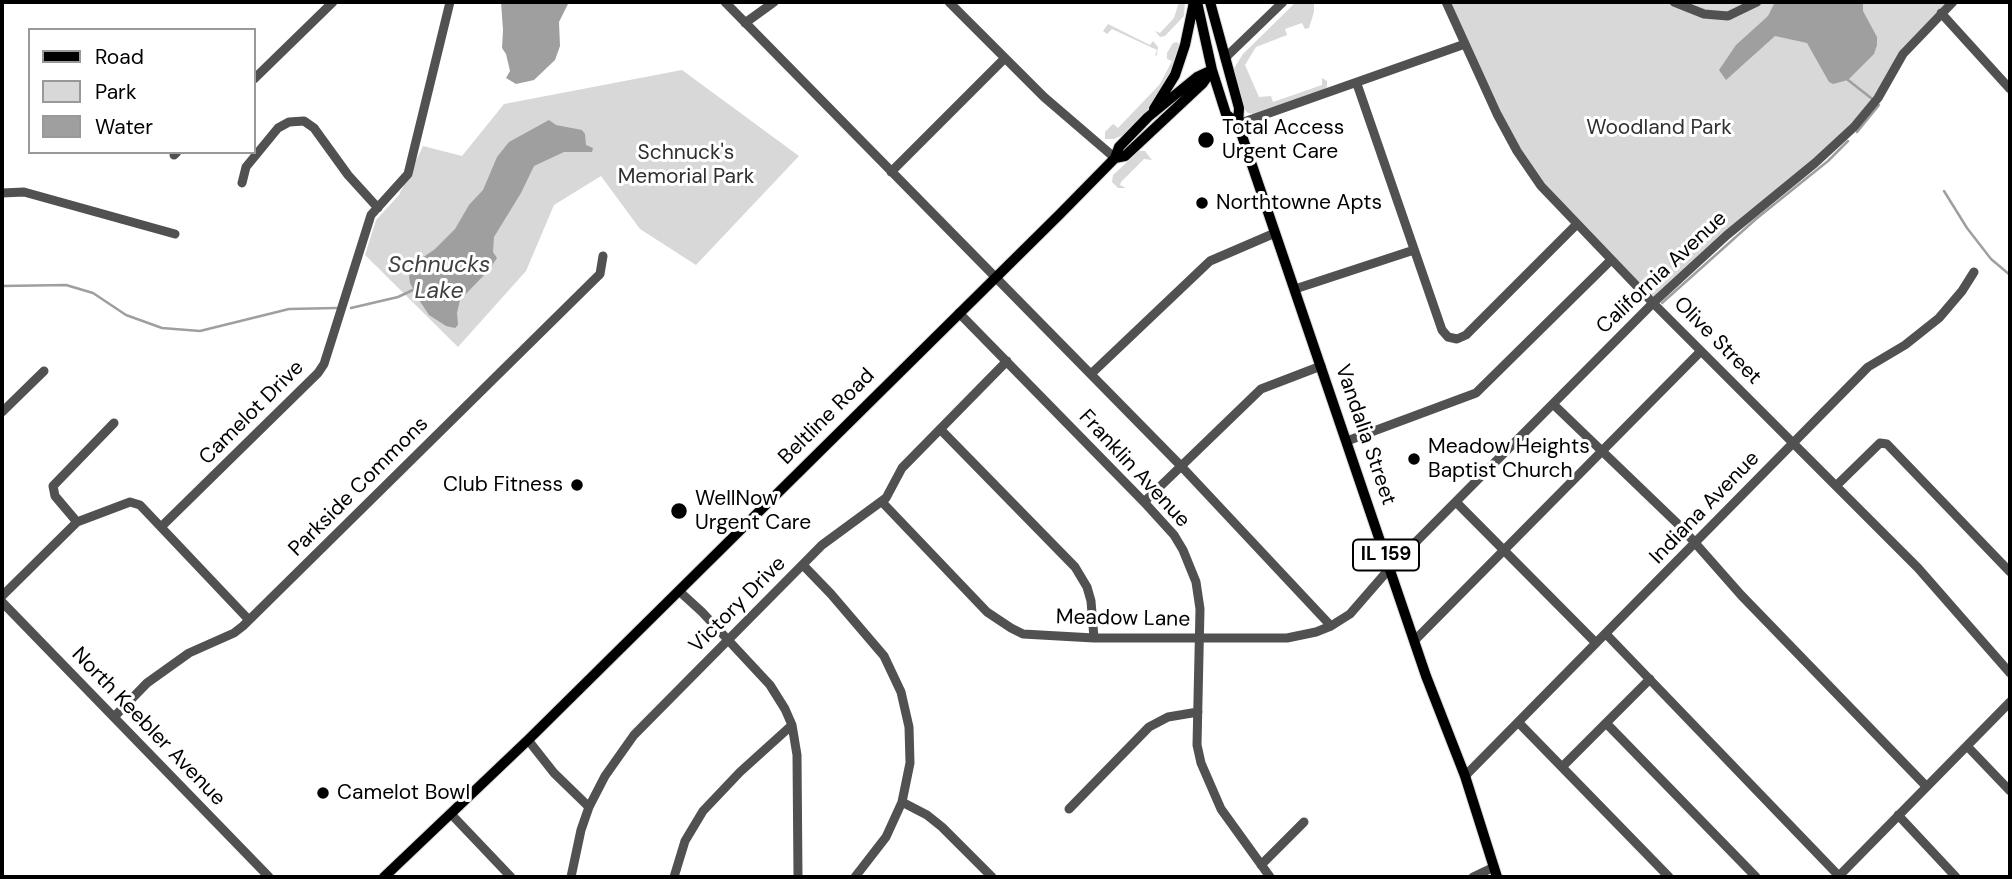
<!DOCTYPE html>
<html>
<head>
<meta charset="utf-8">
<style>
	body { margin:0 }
	#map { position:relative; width:2012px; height:879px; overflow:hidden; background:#fff; font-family:"DM Sans",sans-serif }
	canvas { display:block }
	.frame { position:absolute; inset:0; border:4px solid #000; pointer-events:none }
	.legend { position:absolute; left:28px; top:28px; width:228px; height:126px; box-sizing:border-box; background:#fff; border:2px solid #999; margin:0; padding:9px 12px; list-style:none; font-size:21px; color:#000 }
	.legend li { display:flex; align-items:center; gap:14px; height:35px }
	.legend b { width:35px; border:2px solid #999 }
</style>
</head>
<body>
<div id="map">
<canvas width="2012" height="879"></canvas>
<div class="frame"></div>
<ul class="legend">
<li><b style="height:9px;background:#000"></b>Road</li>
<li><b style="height:19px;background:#d8d8d8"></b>Park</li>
<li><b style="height:19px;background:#9f9f9f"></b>Water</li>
</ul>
</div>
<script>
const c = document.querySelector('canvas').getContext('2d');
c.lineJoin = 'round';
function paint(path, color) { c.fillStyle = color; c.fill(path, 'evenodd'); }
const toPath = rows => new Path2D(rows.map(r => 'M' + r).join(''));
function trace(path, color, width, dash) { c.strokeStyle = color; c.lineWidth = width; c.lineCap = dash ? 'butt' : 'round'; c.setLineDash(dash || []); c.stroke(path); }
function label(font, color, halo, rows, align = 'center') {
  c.font = font + ' "DM Sans",sans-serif'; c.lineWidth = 6; c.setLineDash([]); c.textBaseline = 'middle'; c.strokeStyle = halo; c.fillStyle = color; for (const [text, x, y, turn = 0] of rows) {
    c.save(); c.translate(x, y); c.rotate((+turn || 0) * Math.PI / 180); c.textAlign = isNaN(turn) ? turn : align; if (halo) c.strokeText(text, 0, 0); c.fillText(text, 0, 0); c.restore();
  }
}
const green = toPath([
	[1179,2,1185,2,1184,16,1165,36,1160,37,1155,31,1160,33,1174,18],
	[1296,2,1314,2,1314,12,1309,28,1305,29,1302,23,1285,29,1287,35,1256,47,1245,65,1259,97,1271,96,1273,102,1322,85,1322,78,1327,81,1327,87,1323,91,1253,114,1248,113,1244,109,1233,70,1243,54],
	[1446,2,1953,2,1903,54,1872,105,1828,150,1653,303,1541,186,1508,134],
	[1108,24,1150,45,1153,41,1158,47,1157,55,1155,56,1157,50,1112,29,1107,34,1103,31],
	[1177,42,1182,47,1167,84,1149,109,1123,135,1114,139,1105,139,1105,132,1113,124,1118,128,1160,84,1172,61,1167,59,1167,53,1173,43],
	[682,70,799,156,696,265,640,229,601,176,554,205,526,271,458,347,365,255,376,220,399,195,423,146,462,156,504,104],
	[1139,151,1145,151,1152,160,1144,159,1121,182,1120,185,1126,188,1118,188,1112,182,1113,175]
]);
const water = toPath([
	[501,2,569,2,559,22,560,46,555,60,534,80,516,84,506,78,510,71,506,54,502,48,503,30],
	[1775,2,1863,2,1863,11,1877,37,1877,45,1874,54,1848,80,1833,84,1829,82,1807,43,1775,36,1726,80,1719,70,1736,45,1768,16],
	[549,120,556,125,582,130,585,134,586,145,593,148,592,152,564,152,534,166,521,193,494,237,493,252,497,258,489,270,460,300,457,313,458,325,455,328,446,326,429,315,419,300,410,283,408,268,435,249,455,229,469,205,483,190,497,157,509,142]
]);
const stream = toPath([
	[1848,80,1871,98],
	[1857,132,1879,105],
	[1944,191,1967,228,1991,259,2010,275],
	[2,286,66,285,93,293,126,315,162,328,200,331,289,309,336,308],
	[1662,303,1756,219,1828,161,1848,141],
	[351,308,398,297,413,290]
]);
const minor = toPath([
	[725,2,1181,466,1331,626],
	[949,2,1044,97,1115,158],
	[1446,2,1497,114,1517,151,1541,186,1653,303,1918,568,2010,673],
	[1674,2,1704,14,1728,16,1757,2],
	[1941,13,2010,89],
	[745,23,774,2],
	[1225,58,1283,2],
	[254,79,333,2],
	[1357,84,1442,330,1448,337,1457,339,1466,335,1577,224],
	[1238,124,1465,44],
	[174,155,177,152],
	[891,172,1004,59],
	[242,183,246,167,278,128,289,122,304,121,314,128,348,175,378,208],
	[2,193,24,192,175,234],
	[1295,289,1414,250],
	[959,313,1144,502,1174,535,1183,550,1196,582,1200,609,1197,745,1201,763,1221,809,1270,877],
	[1091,374,1210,261,1275,233],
	[1553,404,1681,527,1741,595,1926,786],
	[2,412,44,371],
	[940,429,1075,567,1087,587,1091,601,1094,638],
	[1347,441,1476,393,1611,260],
	[1837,485,1880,443,1887,444,2010,572],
	[882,502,987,612,1011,628,1023,634,1094,638,1287,638,1316,632,1331,626,1350,614,1390,568,1653,303,1727,235,1815,163,1854,127,1878,98,1903,54,1953,2],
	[1144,502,1261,389,1321,366],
	[1456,502,1596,643],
	[77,522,55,496,53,486,114,423],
	[161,527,318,373,324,364,371,215,408,174,450,2],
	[803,565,831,594,884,656,901,692,909,727,910,763,902,802,886,837,855,877],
	[679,591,702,612,770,685,785,709,792,725,797,755,798,877],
	[2,596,77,522,130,502,140,505,249,620],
	[2,602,269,877],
	[1606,634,1839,876],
	[1415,640,1701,351],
	[114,717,147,683,189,653,234,633,243,626,600,274,603,256],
	[1518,722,1669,877],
	[1606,723,1756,877],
	[528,740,554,773,589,807],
	[1967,746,2010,791],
	[1562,767,1650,679],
	[1465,776,1868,367,1905,345,1939,318,1962,291,1974,272],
	[902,802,927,815,942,827,992,877],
	[1069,809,1149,727,1168,717,1198,712],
	[451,814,511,877],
	[1898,815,1956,877],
	[1261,865,1304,822],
	[571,877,581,830,589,807,605,776,634,735,822,545,886,498,902,468,1007,361],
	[674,877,685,841,703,811,740,772,792,725],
	[1473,877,1494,867],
	[1838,877,2010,702]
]);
const major = toPath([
	[1197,2,1212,70,1226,114,1238,124],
	[1210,2,1239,108,1238,124,1426,676,1465,776,1497,877],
	[1154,109,1175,75,1185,45,1194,2],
	[1115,158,1125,156,1203,83,1212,70],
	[384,877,528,740,1060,214,1115,158,1119,147,1148,117,1197,77,1212,70]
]);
const markers = [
	[1206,140,9,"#000"],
	[1202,203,7,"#000"],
	[1414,459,7,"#000"],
	[577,485,7,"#000"],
	[679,511,9,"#000"],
	[323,793,7,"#000"]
];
const shields = [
	[1386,555,66]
];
const shieldNames = [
	["IL 159",1386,555]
];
const poiNames = [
	["Total Access",1222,128],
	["Urgent Care",1222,152],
	["Northtowne Apts",1216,203],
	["Meadow Heights",1428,447],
	["Baptist Church",1428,471],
	["Club Fitness",563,485,"right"],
	["WellNow",695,499],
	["Urgent Care",695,523],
	["Camelot Bowl",337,793]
];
const parkNames = [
	["Woodland Park",1659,128],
	["Schnuck's",686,153],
	["Memorial Park",686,177]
];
const streetNames = [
	["California Avenue",1662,273,-43],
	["Olive Street",1717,341,45],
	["Camelot Drive",252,413,-45],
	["Beltline Road",827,417,-45],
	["Vandalia Street",1365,435,71],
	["Franklin Avenue",1134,469,47],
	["Parkside Commons",359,487,-45],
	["Indiana Avenue",1705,508,-46],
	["Victory Drive",738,605,-45],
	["Meadow Lane",1123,619,1],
	["North Keebler Avenue",148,727,46]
];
const waterNames = [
	["Schnucks",439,266],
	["Lake",439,292]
];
paint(green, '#d8d8d8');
paint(water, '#9f9f9f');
trace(stream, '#9f9f9f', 2.5);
trace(major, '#dbdbdb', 12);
trace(minor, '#515151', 9);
trace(major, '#000', 10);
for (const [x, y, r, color] of markers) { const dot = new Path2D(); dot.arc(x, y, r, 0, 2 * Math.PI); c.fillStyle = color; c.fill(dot); trace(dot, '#fff', 2.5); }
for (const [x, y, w] of shields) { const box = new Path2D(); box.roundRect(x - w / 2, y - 15.5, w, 31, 5); c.fillStyle = '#fff'; c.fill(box); trace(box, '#000', 2); }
label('bold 19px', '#000', null, shieldNames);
label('21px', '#000', '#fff', poiNames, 'left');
label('21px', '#2f2f2f', '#fff', parkNames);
label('21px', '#000', '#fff', streetNames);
label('italic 23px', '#404040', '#fff', waterNames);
</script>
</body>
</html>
